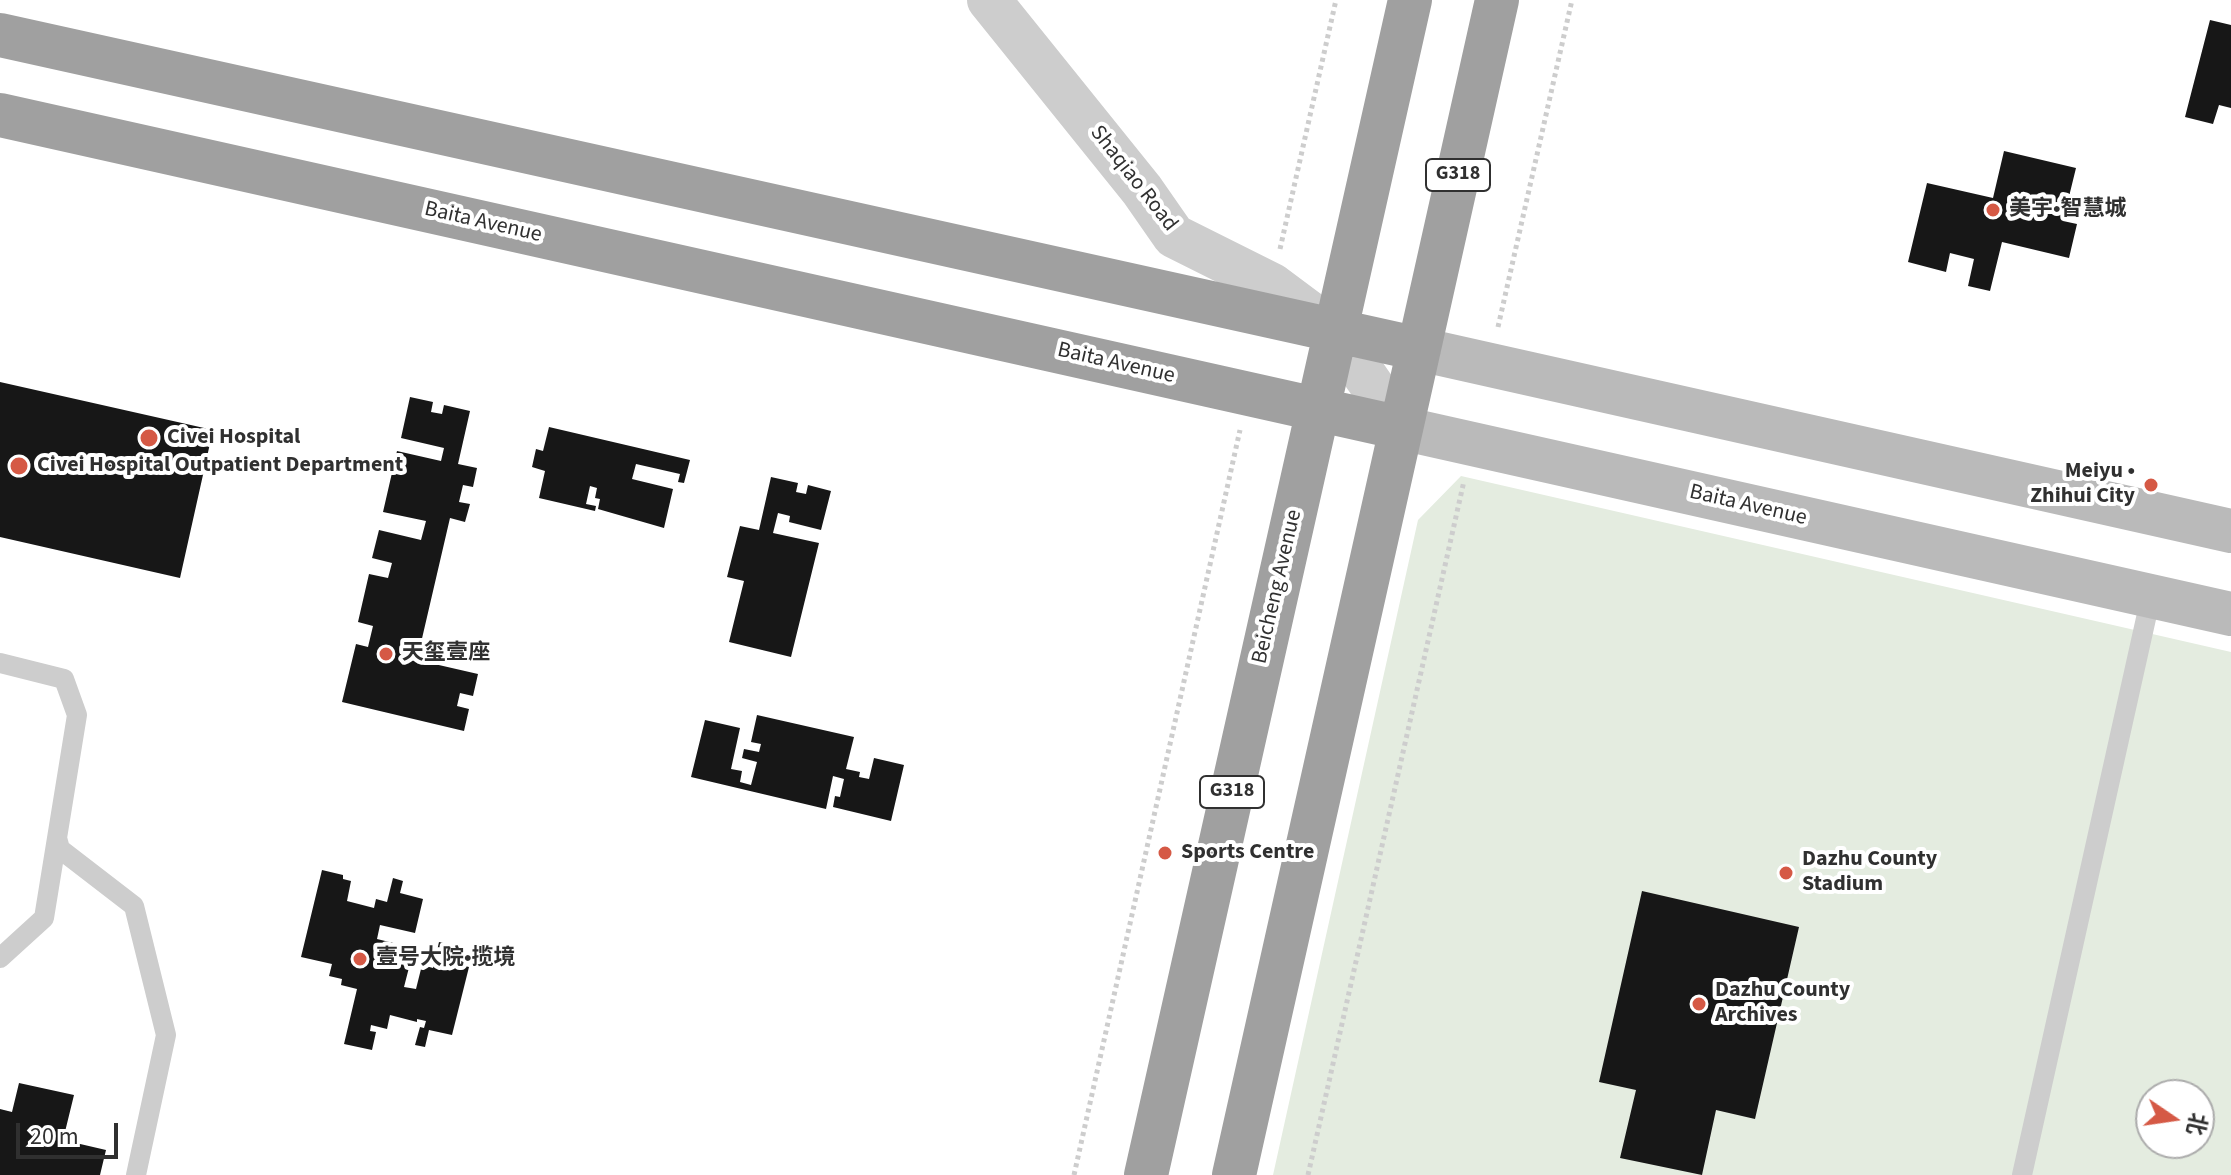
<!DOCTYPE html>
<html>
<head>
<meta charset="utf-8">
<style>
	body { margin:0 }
	#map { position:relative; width:2231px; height:1175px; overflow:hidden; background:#fff; font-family:"Source Sans 3","Noto Sans SC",sans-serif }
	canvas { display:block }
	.north { position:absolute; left:2135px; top:1079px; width:80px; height:80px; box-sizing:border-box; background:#fff; border:2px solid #acacac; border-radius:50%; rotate:103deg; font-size:22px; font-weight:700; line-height:32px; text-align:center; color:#303030 }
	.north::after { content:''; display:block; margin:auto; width:28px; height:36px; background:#d55945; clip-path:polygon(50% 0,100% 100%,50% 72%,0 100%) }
	.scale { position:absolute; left:16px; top:1123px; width:102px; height:36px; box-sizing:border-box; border:4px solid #303030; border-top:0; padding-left:10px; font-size:24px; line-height:28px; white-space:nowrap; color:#303030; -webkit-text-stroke:6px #fff; paint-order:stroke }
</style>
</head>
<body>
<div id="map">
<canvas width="2231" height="1175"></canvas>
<div class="north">北</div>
<div class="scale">20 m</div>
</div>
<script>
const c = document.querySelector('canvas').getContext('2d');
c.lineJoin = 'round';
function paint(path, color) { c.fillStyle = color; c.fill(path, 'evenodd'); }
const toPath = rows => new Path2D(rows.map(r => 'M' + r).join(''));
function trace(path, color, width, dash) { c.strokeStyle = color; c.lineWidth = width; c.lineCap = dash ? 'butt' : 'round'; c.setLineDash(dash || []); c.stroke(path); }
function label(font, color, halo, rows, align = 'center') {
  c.font = font + ' "Source Sans 3","Noto Sans SC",sans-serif'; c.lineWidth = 8; c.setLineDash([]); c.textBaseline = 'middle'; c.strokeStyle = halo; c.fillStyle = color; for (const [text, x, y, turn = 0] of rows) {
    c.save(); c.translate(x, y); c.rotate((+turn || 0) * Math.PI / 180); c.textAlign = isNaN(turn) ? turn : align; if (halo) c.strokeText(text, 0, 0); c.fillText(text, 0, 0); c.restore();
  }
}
const green = toPath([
	[1461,476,2231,652,2231,1175,1273,1175,1418,520],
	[2151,1095,2199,1095,2199,1143,2151,1143]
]);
const building = toPath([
	[2210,20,2231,25,2231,108,2219,105,2213,124,2185,117],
	[2004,151,2076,168,2063,221,2077,224,2069,258,2002,242,1990,291,1968,286,1974,259,1950,253,1946,272,1908,262,1927,183,1993,198],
	[0,382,213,430,180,578,0,537],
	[410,397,433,402,431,412,442,414,444,405,470,411,458,464,477,468,473,487,463,485,459,502,470,504,465,522,450,518,417,660,478,674,473,696,460,693,457,706,469,709,464,731,342,702,356,644,368,647,373,626,358,622,369,574,388,578,392,563,372,558,379,530,421,540,426,521,383,512,397,451,441,461,444,448,401,438],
	[549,427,690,460,684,483,678,482,680,474,636,464,632,479,673,489,664,528,598,509,600,499,595,498,597,488,590,486,586,504,596,506,595,511,539,498,545,471,532,467,536,449,543,451],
	[771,477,798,483,796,492,806,494,808,485,831,491,821,530,789,522,790,516,778,513,773,533,819,543,791,657,729,642,744,581,727,577,740,526,759,530],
	[757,715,854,737,846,769,860,772,859,777,869,779,874,758,904,765,891,821,833,807,835,796,840,797,844,779,833,776,826,809,691,777,705,720,740,728,731,769,742,771,740,782,751,785,757,762,742,758,744,749,759,752,761,744,751,742],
	[322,870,343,875,343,879,351,881,347,901,374,908,376,899,387,902,393,878,403,881,400,893,423,899,415,933,380,925,377,939,414,948,404,987,416,989,422,965,433,968,439,942,448,944,444,961,469,967,452,1035,429,1030,425,1047,415,1045,420,1027,424,1028,426,1021,417,1019,417,1022,390,1015,387,1029,371,1025,370,1031,376,1032,372,1050,344,1044,357,989,341,985,342,979,329,976,332,964,301,957],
	[1642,891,1799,927,1755,1119,1716,1110,1702,1175,1620,1158,1636,1090,1599,1082],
	[19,1083,74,1095,63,1140,106,1150,100,1175,0,1175,0,1109,12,1112]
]);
const path = toPath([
	[1280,249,1336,0],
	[1498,327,1572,0],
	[1074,1175,1240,430],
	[1308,1175,1464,481]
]);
const service = toPath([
	[0,663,64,679,77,715,44,918,0,958],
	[57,838,60,849,134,906,166,1035,136,1175],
	[2022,1175,2151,596]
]);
const tertiary = toPath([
	[989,0,1142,190,1174,236,1272,285,1335,332,1401,428]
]);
const secondary = toPath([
	[1419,349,2231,531],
	[1401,428,2231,614]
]);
const trunk = toPath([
	[0,35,1419,349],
	[0,115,1401,428],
	[1146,1175,1410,0],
	[1234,1175,1497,0]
]);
const markers = [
	[1993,210,8,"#d55945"],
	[149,438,10,"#d55945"],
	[19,466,10,"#d55945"],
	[2151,485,8,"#d55945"],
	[386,654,8,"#d55945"],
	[1165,853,8,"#d55945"],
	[1786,873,8,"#d55945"],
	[360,959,8,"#d55945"],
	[1699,1004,8,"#d55945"]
];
const shields = [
	[1458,175,64],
	[1232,792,64]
];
const shieldNames = [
	["G318",1458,175],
	["G318",1232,792]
];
const streetNames = [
	["Shaqiao Road",1133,179,52],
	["Baita Avenue",483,223,13],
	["Baita Avenue",1116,364,13],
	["Baita Avenue",1748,506,13],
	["Beicheng Avenue",1278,587,-77]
];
const poiNames = [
	["美宇•智慧城",2009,210],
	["Civei Hospital",167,438],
	["Civei Hospital Outpatient Department",37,466],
	["Meiyu •",2135,472,"right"],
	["Zhihui City",2135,497,"right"],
	["天玺壹座",402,654],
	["Sports Centre",1181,853],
	["Dazhu County",1802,860],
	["Stadium",1802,885],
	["壹号大院•揽境",376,959],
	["Dazhu County",1715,991],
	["Archives",1715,1016]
];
paint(green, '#e4ece0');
paint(building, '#171717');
trace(path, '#cdcdcd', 5, [4, 4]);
trace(service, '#cdcdcd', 20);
trace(tertiary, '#cdcdcd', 44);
trace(secondary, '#bababa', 44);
trace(trunk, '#a0a0a0', 44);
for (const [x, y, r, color] of markers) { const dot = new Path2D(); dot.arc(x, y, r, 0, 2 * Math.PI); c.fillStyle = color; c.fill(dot); trace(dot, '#fff', 3); }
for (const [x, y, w] of shields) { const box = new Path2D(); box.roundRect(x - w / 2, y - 16, w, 32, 6); c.fillStyle = '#fff'; c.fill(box); trace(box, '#303030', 2); }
label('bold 20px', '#303030', null, shieldNames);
label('22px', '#303030', '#fff', streetNames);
label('bold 22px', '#303030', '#fff', poiNames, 'left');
</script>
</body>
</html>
